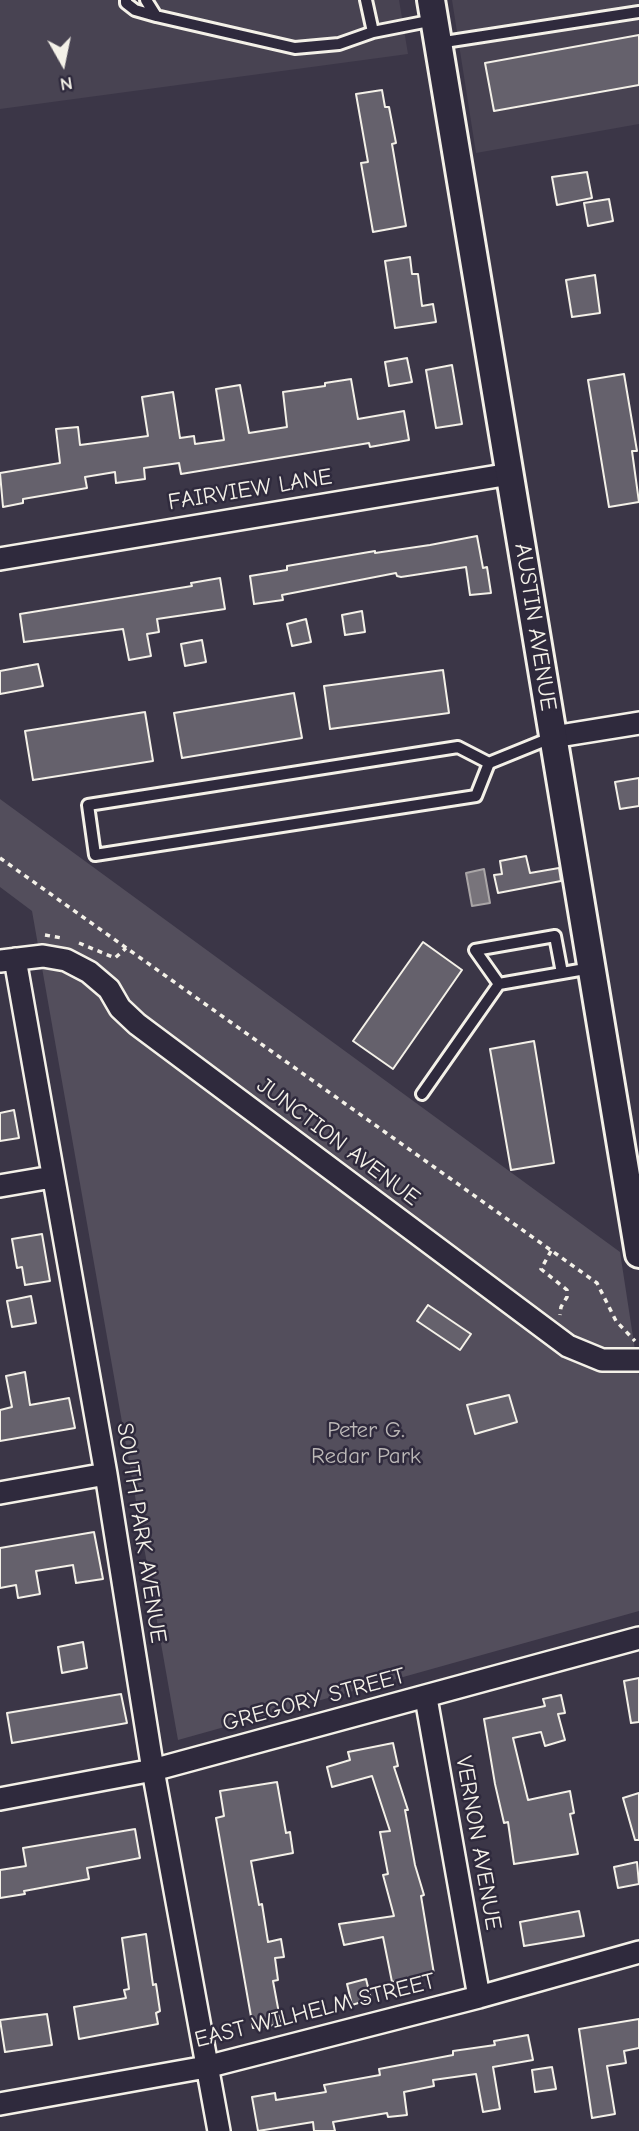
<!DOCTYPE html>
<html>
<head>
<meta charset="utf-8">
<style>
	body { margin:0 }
	#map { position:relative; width:639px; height:2131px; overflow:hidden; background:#3b3647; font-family:"Comic Neue",sans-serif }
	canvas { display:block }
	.north { position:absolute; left:28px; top:28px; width:70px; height:70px; -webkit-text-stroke:5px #2f2a3d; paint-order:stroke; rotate:171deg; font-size:19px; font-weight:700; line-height:28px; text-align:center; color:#f4f1e8 }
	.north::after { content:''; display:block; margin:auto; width:24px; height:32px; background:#f4f1e8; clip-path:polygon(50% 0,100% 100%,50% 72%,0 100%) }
</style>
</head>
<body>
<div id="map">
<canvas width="639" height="2131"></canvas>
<div class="north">N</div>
</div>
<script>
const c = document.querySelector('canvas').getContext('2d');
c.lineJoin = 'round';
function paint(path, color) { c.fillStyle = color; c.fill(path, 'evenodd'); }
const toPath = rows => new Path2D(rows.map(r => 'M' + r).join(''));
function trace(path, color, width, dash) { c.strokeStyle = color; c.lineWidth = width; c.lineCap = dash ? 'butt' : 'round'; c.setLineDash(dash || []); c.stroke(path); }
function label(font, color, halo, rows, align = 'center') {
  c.font = font + ' "Comic Neue",sans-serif'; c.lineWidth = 5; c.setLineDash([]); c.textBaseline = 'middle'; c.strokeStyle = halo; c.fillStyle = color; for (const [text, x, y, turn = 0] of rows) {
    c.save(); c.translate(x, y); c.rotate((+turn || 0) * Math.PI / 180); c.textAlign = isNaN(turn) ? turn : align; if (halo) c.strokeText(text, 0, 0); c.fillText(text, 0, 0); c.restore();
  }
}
const built = toPath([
	[0,0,399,0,408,54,0,109],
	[452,0,639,0,639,124,476,153]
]);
const green = toPath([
	[0,799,620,1252,639,1376,639,1611,178,1740,32,911,0,887]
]);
const water = toPath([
	[484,869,490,903,472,906,466,873,484,869]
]);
const building = toPath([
	[639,35,639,85,494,111,485,63,639,35],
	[382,90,385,107,389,107,396,143,392,144,406,226,373,232,361,163,368,162,356,94,382,90],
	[587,172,592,198,557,205,552,177,587,172],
	[609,199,613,221,588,226,584,203,609,199],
	[410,257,412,274,418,274,422,306,433,304,436,322,395,328,385,261,410,257],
	[595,275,600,313,572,317,566,280,595,275],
	[407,358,412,382,389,386,385,362,407,358],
	[452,365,462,424,436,428,426,370,452,365],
	[624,374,637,451,632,451,639,502,609,507,588,380,624,374],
	[351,379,358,419,404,411,409,440,370,447,369,443,181,474,179,463,144,468,145,479,116,483,115,472,85,477,87,488,23,499,23,503,3,507,0,473,60,463,56,429,78,427,80,445,148,436,142,397,173,392,180,438,194,436,195,444,224,440,216,389,240,385,249,433,287,427,283,392,325,386,325,383,351,379],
	[477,536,483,568,487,567,491,593,470,595,466,567,401,577,397,576,396,573,282,595,283,600,254,604,250,576,287,570,287,566,375,551,375,553,430,545,477,536],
	[220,578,225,609,157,619,159,632,147,634,151,656,129,660,123,629,24,642,20,614,192,586,191,583,220,578],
	[362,611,365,632,345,635,342,615,362,611],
	[306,619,311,642,292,646,287,624,306,619],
	[202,640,206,662,185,666,181,644,202,640],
	[38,664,43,686,0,694,0,671,38,664],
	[443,670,449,713,330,729,324,686,443,670],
	[294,693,302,738,182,758,174,713,294,693],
	[145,712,153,761,33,780,25,731,145,712],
	[639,778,639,806,620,809,615,782,639,778],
	[526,856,530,873,559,868,561,881,498,893,494,875,502,874,500,861,526,856],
	[423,942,462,970,393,1069,353,1041,423,942],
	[534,1041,554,1163,511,1170,490,1049,534,1041],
	[14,1110,19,1138,0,1141,0,1113,14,1110],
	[42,1234,50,1281,25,1285,22,1267,17,1268,12,1239,42,1234],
	[31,1296,36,1323,12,1327,7,1301,31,1296],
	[428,1305,471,1334,460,1350,417,1321,428,1305],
	[25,1372,30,1405,69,1398,75,1428,0,1441,0,1410,12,1407,6,1376,25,1372],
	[509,1395,517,1422,475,1434,467,1405,509,1395],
	[94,1532,103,1579,76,1583,73,1565,36,1571,40,1594,18,1598,16,1585,0,1588,0,1548,94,1532],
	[83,1642,87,1668,62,1673,58,1647,83,1642],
	[639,1678,639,1722,631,1723,624,1681,639,1678],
	[121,1694,127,1723,12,1743,7,1713,121,1694],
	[561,1695,565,1713,558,1714,565,1740,545,1746,541,1732,513,1738,528,1800,570,1791,574,1813,570,1814,578,1854,514,1864,508,1822,504,1823,495,1784,484,1719,545,1706,543,1699,561,1695],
	[393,1743,398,1766,394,1767,408,1810,405,1810,415,1865,424,1895,421,1896,434,1974,392,1982,383,1937,344,1945,339,1924,394,1916,383,1875,388,1874,380,1832,390,1831,372,1776,332,1787,327,1767,350,1760,348,1752,393,1743],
	[277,1782,286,1833,290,1832,293,1853,251,1861,259,1905,262,1904,268,1942,281,1939,284,1957,275,1958,278,1980,273,1981,281,2024,253,2028,216,1818,224,1816,220,1791,277,1782],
	[639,1793,639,1840,635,1840,623,1798,639,1793],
	[135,1829,140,1858,87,1868,89,1879,24,1891,25,1894,0,1898,0,1870,26,1866,23,1848,135,1829],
	[637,1862,639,1884,618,1888,614,1867,637,1862],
	[579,1911,584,1936,524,1946,520,1922,579,1911],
	[146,1934,153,1985,156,1984,160,2011,156,2013,158,2024,79,2039,74,2007,126,1998,124,1990,129,1989,122,1938,146,1934],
	[366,1979,371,1999,352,2005,347,1984,366,1979],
	[47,2014,52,2045,5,2052,0,2020,47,2014],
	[639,2019,639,2048,624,2051,626,2063,607,2066,615,2114,592,2118,579,2029,639,2019],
	[528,2035,533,2060,493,2067,500,2109,483,2112,476,2074,433,2080,434,2086,404,2092,407,2115,388,2117,387,2113,333,2122,335,2131,314,2131,313,2122,258,2131,252,2097,275,2093,276,2100,326,2092,324,2085,380,2075,379,2069,453,2055,453,2051,495,2045,494,2041,528,2035],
	[552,2067,556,2089,535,2092,532,2070,552,2067]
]);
const path = toPath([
	[0,858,597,1283,616,1321,635,1341],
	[45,935,62,938],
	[79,943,115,958,126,948],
	[551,1251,541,1269,567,1290,567,1297,561,1307,560,1315]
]);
const service = toPath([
	[126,0,126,3,135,10,156,16],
	[146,0,156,16,295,48,339,44,373,32],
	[366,0,373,32,434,20],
	[438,43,639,12],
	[489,763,458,747,88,805,95,855,476,796,489,763,553,737],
	[499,984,475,950,555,936,562,973],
	[422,1094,499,984,591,968]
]);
const minor = toPath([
	[0,559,510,474],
	[553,737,639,723],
	[15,959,106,1474,153,1770,219,2131],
	[0,961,43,956,66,960,89,972,109,989,120,1008,137,1024,568,1346,602,1360,639,1360],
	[0,1186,52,1177],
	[0,1493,106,1474],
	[426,1698,479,1997],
	[0,1799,153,1770,639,1638],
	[0,2104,206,2067,479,1997,639,1952]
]);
const tertiary = toPath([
	[431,0,639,1254]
]);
const streetNames = [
	["FAIRVIEW LANE",250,490,-9],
	["AUSTIN AVENUE",535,627,81],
	["JUNCTION AVENUE",338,1142,37],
	["SOUTH PARK AVENUE",141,1533,81],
	["GREGORY STREET",314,1700,-15],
	["VERNON AVENUE",478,1843,80],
	["EAST WILHELM STREET",315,2011,-14]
];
const parkNames = [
	["Peter G.",366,1430],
	["Redar Park",366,1456]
];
paint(built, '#484352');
paint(green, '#534e5c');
paint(water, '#78747b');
trace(water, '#aaa6a7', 2);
paint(building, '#65616c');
trace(building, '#f4f1e8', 2);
trace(service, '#f4f1e8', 16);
trace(minor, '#f4f1e8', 26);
trace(tertiary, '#f4f1e8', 32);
trace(path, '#f4f1e8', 3.5, [5, 5]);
trace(service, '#2f2a3d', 10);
trace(minor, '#2f2a3d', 21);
trace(tertiary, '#2f2a3d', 26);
label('23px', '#f4f1e8', '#2f2a3d', streetNames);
label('23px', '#bcb8b7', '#2f2a3d', parkNames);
</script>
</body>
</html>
